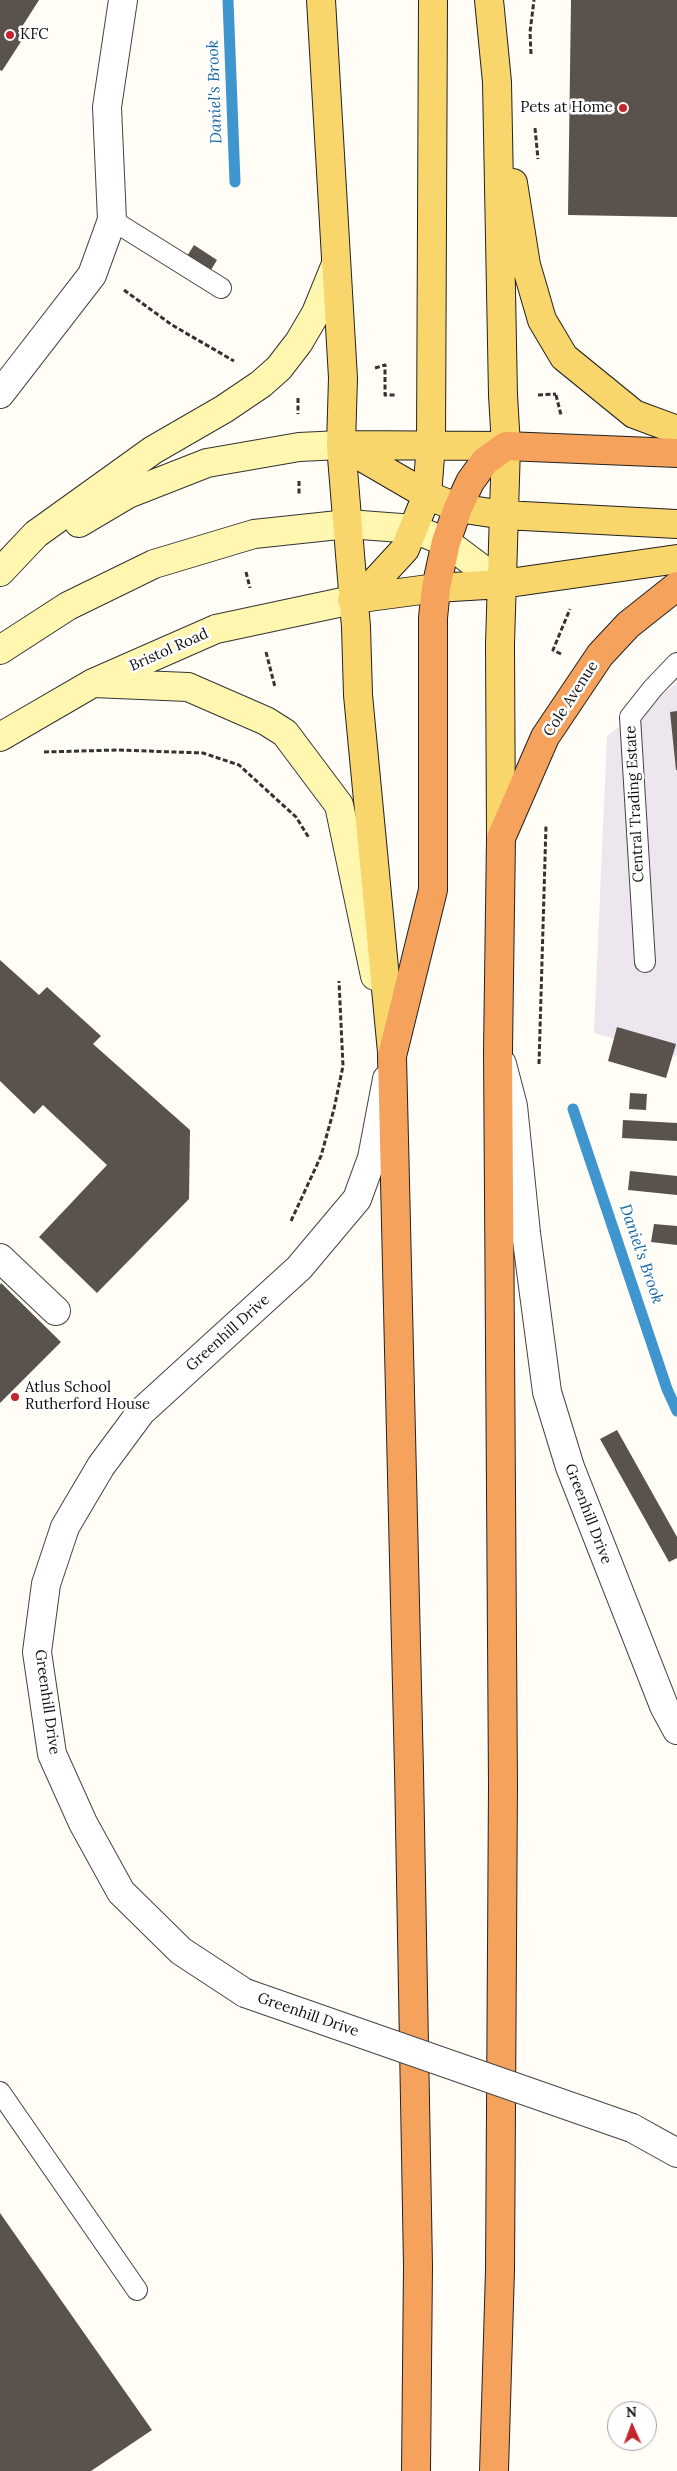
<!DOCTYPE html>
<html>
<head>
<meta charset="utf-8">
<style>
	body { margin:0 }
	#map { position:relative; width:677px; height:2471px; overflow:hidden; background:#fffdf5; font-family:Lora,serif }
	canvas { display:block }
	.north { position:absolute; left:607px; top:2401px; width:50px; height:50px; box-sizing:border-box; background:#fff; border:1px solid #a0a0a0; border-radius:50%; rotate:358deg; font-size:14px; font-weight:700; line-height:20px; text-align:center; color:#111 }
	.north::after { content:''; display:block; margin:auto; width:18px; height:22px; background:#c4262e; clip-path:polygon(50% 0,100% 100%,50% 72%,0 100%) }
</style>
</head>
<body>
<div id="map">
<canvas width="677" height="2471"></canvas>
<div class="north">N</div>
</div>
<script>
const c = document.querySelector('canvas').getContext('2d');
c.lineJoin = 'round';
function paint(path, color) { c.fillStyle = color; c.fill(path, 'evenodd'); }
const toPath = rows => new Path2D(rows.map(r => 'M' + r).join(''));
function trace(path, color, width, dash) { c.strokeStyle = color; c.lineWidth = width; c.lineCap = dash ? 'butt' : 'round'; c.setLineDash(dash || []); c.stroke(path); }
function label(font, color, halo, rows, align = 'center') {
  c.font = font + ' Lora,serif'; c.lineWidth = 5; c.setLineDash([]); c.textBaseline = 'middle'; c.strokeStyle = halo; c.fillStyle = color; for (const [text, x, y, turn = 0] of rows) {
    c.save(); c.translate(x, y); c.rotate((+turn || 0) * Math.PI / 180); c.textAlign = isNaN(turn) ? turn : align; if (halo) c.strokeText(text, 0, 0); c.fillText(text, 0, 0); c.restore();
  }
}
const industrial = toPath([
	[677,683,677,1056,594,1033,607,736]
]);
const stream = toPath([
	[228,0,235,182],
	[573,1109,667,1389,677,1411]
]);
const building = toPath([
	[0,0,39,0,18,33,24,37,2,71,0,70],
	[571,0,677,0,677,217,568,215],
	[194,245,217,260,208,275,184,261],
	[677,711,677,770,676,770,670,712],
	[0,960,39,995,47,987,101,1036,93,1044,190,1130,189,1199,97,1293,39,1237,107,1165,43,1105,34,1114,0,1081],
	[617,1027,676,1044,666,1078,608,1061],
	[630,1093,647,1094,646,1110,629,1109],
	[623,1120,677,1123,677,1141,622,1138],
	[630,1171,677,1176,677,1195,628,1190],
	[654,1224,677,1226,677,1245,651,1242],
	[1,1283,61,1342,0,1403,0,1285],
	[617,1430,677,1537,677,1558,669,1562,600,1439],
	[0,2213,152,2430,91,2471,0,2471]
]);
const path = toPath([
	[531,54,530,32,534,0],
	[535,128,538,159],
	[124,290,172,325,234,361],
	[375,368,385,365,385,395,396,395],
	[538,395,556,394],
	[556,395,561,415],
	[298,398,298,414],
	[299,481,299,494],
	[246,572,250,588],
	[266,652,275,687],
	[561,654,553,650,570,609],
	[44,752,117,750,203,753,239,765,296,817,309,838],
	[539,1064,546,825],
	[291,1221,321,1156,334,1109,343,1066,339,981]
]);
const lane = toPath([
	[112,220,221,288],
	[645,962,630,717,653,688,677,663],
	[0,2092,137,2290]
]);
const street = toPath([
	[0,394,92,275,112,220,107,107,123,0],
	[502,1064,513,1106,526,1233,547,1392,570,1467,664,1706,677,1730],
	[0,1258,56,1311],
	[245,1993,181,1951,121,1892,83,1823,52,1754,37,1652,46,1584,65,1527,101,1466,141,1412,299,1268,357,1199,372,1158,387,1079],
	[632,2128,677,2153]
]);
const secondary = toPath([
	[79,523,128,494,207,463,299,447,341,445],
	[0,572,36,534,153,450,224,409,261,384,279,368,299,342,316,313,336,264],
	[0,650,68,606,154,564,254,534,348,524,414,529,446,542,502,584],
	[93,683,188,687,266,721,285,733,339,805,375,976],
	[0,737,93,683,216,629,352,600]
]);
const primary = toPath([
	[321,0,343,378,341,445,356,627,358,695,392,1052],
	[489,0,497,82,503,395,506,446,500,644,501,838],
	[513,183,526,265,542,320,564,357,634,414,677,430],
	[341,445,427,495,458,508,504,515,677,524],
	[341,445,506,446],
	[354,599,436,588,502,584,677,559],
	[352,600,371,586,405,549,427,495,431,444,433,0]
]);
const highway = toPath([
	[416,2471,418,2266,409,1770,392,1056,433,890,433,618,436,588,446,542,458,508,470,482,485,461,506,446,677,453],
	[494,2471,500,2270,503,1785,498,1050,501,838,545,737,600,655,628,625,677,586]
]);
const streetBridge = toPath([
	[245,1993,632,2128]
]);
const markers = [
	[10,35,5,"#c4262e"],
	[623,108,5,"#c4262e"],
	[15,1397,5,"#c4262e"]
];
const poiNames = [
	["KFC",20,35],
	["Pets at Home",613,108,"right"],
	["Atlus School",25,1388],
	["Rutherford House",25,1405]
];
const streetNames = [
	["Bristol Road",169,650,-24],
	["Cole Avenue",571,699,-57],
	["Central Trading Estate",635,804,-93],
	["Greenhill Drive",228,1333,-42],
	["Greenhill Drive",588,1514,69],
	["Greenhill Drive",47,1702,82],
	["Greenhill Drive",308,2015,19]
];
const waterNames = [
	["Daniel's Brook",215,92,-92],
	["Daniel's Brook",641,1254,71]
];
paint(industrial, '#eee6ef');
trace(stream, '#3f96cf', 11);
paint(building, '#5a524d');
trace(lane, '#444', 22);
trace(street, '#444', 30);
trace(secondary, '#333', 30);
trace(primary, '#222', 30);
trace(highway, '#222', 30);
trace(path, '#333', 3, [5, 2.5]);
trace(lane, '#fff', 20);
trace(street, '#fff', 28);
trace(secondary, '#fff6b0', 28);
trace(primary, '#f9d66b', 28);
trace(highway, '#f5a25d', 28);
trace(streetBridge, '#444', 30, []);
trace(streetBridge, '#fff', 28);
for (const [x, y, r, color] of markers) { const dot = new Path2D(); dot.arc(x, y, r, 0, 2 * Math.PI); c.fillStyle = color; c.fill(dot); trace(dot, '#fff', 2); }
label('15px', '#111', '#fff', poiNames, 'left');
label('15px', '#111', '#fff', streetNames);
label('italic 16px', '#1768a6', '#fff', waterNames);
</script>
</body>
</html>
